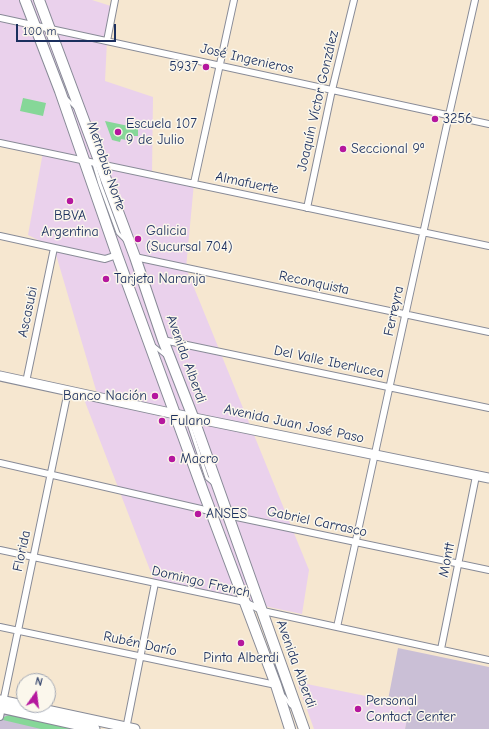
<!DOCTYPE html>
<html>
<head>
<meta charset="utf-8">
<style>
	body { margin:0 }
	#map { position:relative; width:489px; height:729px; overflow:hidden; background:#f6e7d0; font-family:"Comic Neue",sans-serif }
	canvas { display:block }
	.north { position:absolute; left:16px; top:673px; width:40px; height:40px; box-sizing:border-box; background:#fbf7ec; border:1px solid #a1a7b3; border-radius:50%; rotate:14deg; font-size:11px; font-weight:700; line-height:16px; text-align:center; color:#1b2f5e }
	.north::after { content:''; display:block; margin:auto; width:14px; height:18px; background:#b5179e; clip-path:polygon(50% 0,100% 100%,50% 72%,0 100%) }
	.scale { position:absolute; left:16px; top:24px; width:100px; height:18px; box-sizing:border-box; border:2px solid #1b2f5e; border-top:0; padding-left:5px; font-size:12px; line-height:14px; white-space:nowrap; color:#1b2f5e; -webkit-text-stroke:3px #fbf7ec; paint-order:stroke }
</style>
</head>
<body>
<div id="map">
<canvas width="489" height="729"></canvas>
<div class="north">N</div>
<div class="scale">100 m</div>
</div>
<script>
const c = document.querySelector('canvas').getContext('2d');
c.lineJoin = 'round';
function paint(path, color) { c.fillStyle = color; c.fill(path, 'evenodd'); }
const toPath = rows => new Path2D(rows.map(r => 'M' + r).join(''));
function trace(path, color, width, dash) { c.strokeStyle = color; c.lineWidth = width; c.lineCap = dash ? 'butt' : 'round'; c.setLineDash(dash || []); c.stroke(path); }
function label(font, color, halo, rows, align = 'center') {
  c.font = font + ' "Comic Neue",sans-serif'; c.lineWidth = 3; c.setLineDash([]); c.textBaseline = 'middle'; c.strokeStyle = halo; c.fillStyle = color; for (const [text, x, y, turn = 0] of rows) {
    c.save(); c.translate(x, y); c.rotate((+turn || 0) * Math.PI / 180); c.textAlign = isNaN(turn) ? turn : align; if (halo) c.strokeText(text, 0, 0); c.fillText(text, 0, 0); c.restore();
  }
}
const built = toPath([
	[0,0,92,0,114,7,107,41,105,81,153,97,152,175,194,183,186,268,309,570,302,614,155,583,82,394,98,397,54,248,28,235,43,152,0,143],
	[297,682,410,705,405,729,314,729]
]);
const industrial = toPath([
	[398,648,489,667,489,729,405,729,410,705,388,700],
	[0,708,95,729,0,729]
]);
const green = toPath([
	[23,98,46,103,43,116,20,111],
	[105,121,138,128,138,136,133,136,132,141,121,139,120,142,112,140],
	[9,715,76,729,41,729,3,720,4,717]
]);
const lane = toPath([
	[66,98,75,107],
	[94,164,100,184,118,233,125,240],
	[154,346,165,355],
	[187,418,207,478,213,483],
	[284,696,291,706]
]);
const street = toPath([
	[0,18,489,124],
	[107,41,115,0],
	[0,143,489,246],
	[194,183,234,0],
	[307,208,332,90,354,0],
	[0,236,105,259,117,255],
	[135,257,489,332],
	[163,340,489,408],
	[26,382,54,248],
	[0,463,227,515,489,570],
	[0,550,245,602,263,611,489,660],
	[0,627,276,685],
	[337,627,449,115,475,0],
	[441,649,476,476],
	[0,717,68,391],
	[126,729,155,583]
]);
const secondary = toPath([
	[0,376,175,414,489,478],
	[0,700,135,729],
	[0,708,95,729]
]);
const primary = toPath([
	[25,0,60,91,117,255,203,491,276,685,290,729],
	[39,0,135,257,163,340,193,417,304,729]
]);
const markers = [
	[206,67,4,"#b5179e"],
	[435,119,4,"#b5179e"],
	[118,132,4,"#b5179e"],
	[343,149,4,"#b5179e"],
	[70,201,4,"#b5179e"],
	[138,239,4,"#b5179e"],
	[106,279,4,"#b5179e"],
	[155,396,4,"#b5179e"],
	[162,421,4,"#b5179e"],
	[172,459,4,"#b5179e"],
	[198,514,4,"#b5179e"],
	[241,643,4,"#b5179e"],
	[358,709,4,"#b5179e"]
];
const streetNames = [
	["José Ingenieros",247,59,13],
	["Joaquín Víctor González",318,101,-77],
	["Metrobus Norte",106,166,71],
	["Almafuerte",247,183,12],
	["Reconquista",314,283,12],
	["Ferreyra",394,311,-78],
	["Ascasubi",28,312,-78],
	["Avenida Alberdi",186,359,70],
	["Del Valle Iberlucea",329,362,12],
	["Avenida Juan José Paso",294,424,12],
	["Gabriel Carrasco",317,522,12],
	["Florida",22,551,-78],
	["Montt",447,560,-79],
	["Domingo French",201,582,13],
	["Rubén Darío",140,644,12],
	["Avenida Alberdi",296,664,70]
];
const poiNames = [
	["5937",198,67,"right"],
	["3256",443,119],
	["Escuela 107",126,124],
	["9 de Julio",126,140],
	["Seccional 9ª",351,149],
	["BBVA",70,216,"center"],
	["Argentina",70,232,"center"],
	["Galicia",146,231],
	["(Sucursal 704)",146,247],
	["Tarjeta Naranja",114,279],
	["Banco Nación",147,396,"right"],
	["Fulano",170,421],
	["Macro",180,459],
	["ANSES",206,514],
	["Pinta Alberdi",241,658,"center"],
	["Personal",366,701],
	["Contact Center",366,717]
];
paint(built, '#ead1ec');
paint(industrial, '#cabfd6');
paint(green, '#86d798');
trace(lane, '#888b97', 5);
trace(street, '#888b97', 8);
trace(secondary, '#888b97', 11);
trace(primary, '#888b97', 12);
trace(lane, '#fff', 3);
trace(street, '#fff', 6);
trace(secondary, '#fff', 9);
trace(primary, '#fff', 10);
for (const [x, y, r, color] of markers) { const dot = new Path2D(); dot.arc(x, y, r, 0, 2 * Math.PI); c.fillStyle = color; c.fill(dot); trace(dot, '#fbf7ec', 1.5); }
label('14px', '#1b2f5e', '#fbf7ec', streetNames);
label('14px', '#1b2f5e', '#fbf7ec', poiNames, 'left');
</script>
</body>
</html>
